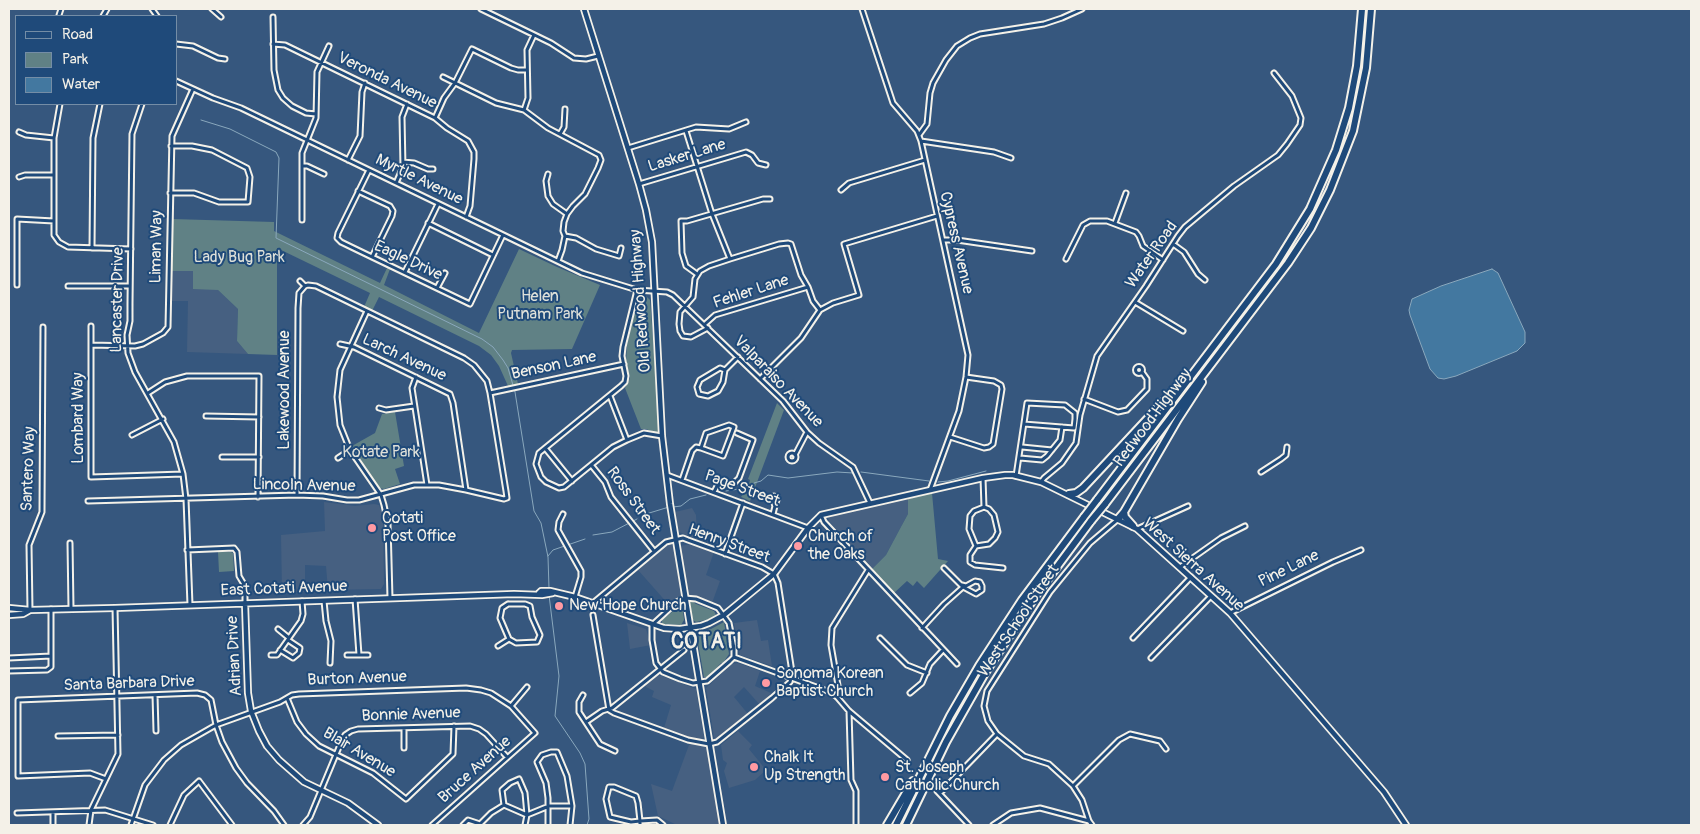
<!DOCTYPE html>
<html>
<head>
<meta charset="utf-8">
<style>
	body { margin:0 }
	#map { position:relative; width:1700px; height:834px; overflow:hidden; background:#36577e; font-family:Pangolin,sans-serif }
	canvas { display:block }
	.frame { position:absolute; inset:0; border:10px solid #f4f1e8; pointer-events:none }
	.legend { position:absolute; left:15px; top:15px; width:162px; height:90px; box-sizing:border-box; background:#1f4a7a; border:1px solid #748da6; margin:0; padding:6px 9px; list-style:none; font-size:15px; color:#f4f1e8 }
	.legend li { display:flex; align-items:center; gap:10px; height:25px }
	.legend b { width:25px; border:1px solid #748da6 }
</style>
</head>
<body>
<div id="map">
<canvas width="1700" height="834"></canvas>
<div class="frame"></div>
<ul class="legend">
<li><b style="height:6px;background:#1f4a7a"></b>Road</li>
<li><b style="height:14px;background:#608185"></b>Park</li>
<li><b style="height:14px;background:#4378a0"></b>Water</li>
</ul>
</div>
<script>
const c = document.querySelector('canvas').getContext('2d');
c.lineJoin = 'round';
function paint(path, color) { c.fillStyle = color; c.fill(path, 'evenodd'); }
const toPath = rows => new Path2D(rows.map(r => 'M' + r).join(''));
function trace(path, color, width, dash) { c.strokeStyle = color; c.lineWidth = width; c.lineCap = dash ? 'butt' : 'round'; c.setLineDash(dash || []); c.stroke(path); }
function label(font, color, halo, rows, align = 'center') {
  c.font = font + ' Pangolin,sans-serif'; c.lineWidth = 4; c.setLineDash([]); c.textBaseline = 'middle'; c.strokeStyle = halo; c.fillStyle = color; for (const [text, x, y, turn = 0] of rows) {
    c.save(); c.translate(x, y); c.rotate((+turn || 0) * Math.PI / 180); c.textAlign = isNaN(turn) ? turn : align; if (halo) c.strokeText(text, 0, 0); c.fillText(text, 0, 0); c.restore();
  }
}
const built = toPath([
	[172,271,193,271,218,290,238,309,237,341,248,354,187,352,188,301,172,301],
	[908,499,908,514,902,525,886,555,872,569,829,521,828,516,862,507],
	[324,502,355,506,374,504,379,505,383,516,384,584,381,589,328,590,326,566,305,565,305,592,282,592,281,535,325,531],
	[692,508,696,515,697,539,679,532,675,512],
	[670,543,674,547,683,596,669,605,638,570],
	[693,544,714,552,706,575,720,581,712,603,693,596,688,596,679,546],
	[757,620,761,641,768,640,772,666,740,655,734,623],
	[627,623,646,629,651,645,630,649],
	[738,663,760,671,755,686,771,693,760,705,744,687,734,697,748,714,717,739,714,737,706,688,732,664],
	[656,675,662,676,696,689,704,737,702,739,697,741,664,728,671,705,652,697,654,691,646,687,645,684],
	[738,731,752,745,749,749,766,770,755,780,729,788,724,771,727,763,723,760,721,745],
	[694,743,707,746,721,825,677,825,658,816,651,784,672,791,689,745]
]);
const green = toPath([
	[172,219,274,222,274,231,380,283,387,268,390,269,384,285,479,333,519,249,557,267,600,285,572,349,512,350,511,353,518,384,508,386,499,366,491,355,479,346,379,297,372,311,364,307,370,293,277,248,277,355,248,354,237,341,238,309,218,290,193,289,193,271,172,271],
	[642,296,646,296,650,300,660,429,660,431,655,433,646,429,641,429,625,388,630,378,626,361,627,345,638,298],
	[777,403,784,410,750,501,741,497,749,484,750,480,748,479],
	[395,412,404,466,395,469,400,484,384,489,379,488,352,446,375,433,382,414],
	[932,493,938,559,948,561,924,588,917,581,913,586,907,581,894,593,872,569,886,555,902,525,908,514,908,499],
	[218,552,231,552,233,553,234,571,219,572],
	[690,600,696,604,714,611,716,615,710,619,696,622,693,620,689,605],
	[679,603,682,604,684,620,681,625,662,624,662,620,677,608],
	[724,622,729,654,723,663,721,663,708,677,704,677,697,637,700,632,711,629]
]);
const water = toPath([
	[1492,269,1498,273,1525,332,1525,343,1517,351,1456,376,1444,379,1438,378,1430,369,1410,315,1409,310,1412,299,1441,286,1492,269]
]);
const stream = toPath([
	[201,120,230,129,276,152,279,158,276,238,482,339,493,347,503,360,508,368,515,392,534,511,541,523,548,557,549,588],
	[861,472,929,481],
	[938,482,948,481,986,471],
	[726,491,752,487,754,483,761,481,768,475,788,478,837,472,853,473],
	[673,507,681,506,690,499,706,495],
	[646,514,669,507],
	[593,535,612,532,637,519],
	[548,556,553,550,585,539],
	[549,595,559,676,555,716,580,753,585,764,589,819,587,825]
]);
const street = toPath([
	[152,9,157,16],
	[212,9,221,17],
	[481,9,551,43,574,58,586,59,598,56],
	[862,9,893,103,917,131,921,141,968,355,966,377,959,411,930,490],
	[59,15,61,9],
	[103,16,107,9],
	[273,17,274,70,278,90,283,98,292,106,306,113,316,114],
	[176,44,193,46,218,58,225,59],
	[273,44,285,45,435,118,447,128,468,141,474,152,474,159,470,206,466,217],
	[443,77,496,103,524,110,548,128,599,155,601,160,598,168,585,194,573,206,567,214,564,222,563,231,565,236,562,250,558,261],
	[176,81,213,98,241,108,582,273,637,290,667,292,673,295,783,401,807,432,819,443,853,467,870,503],
	[60,104,54,138,54,235,59,242,68,247,131,249],
	[142,104,132,134,130,303,130,321,127,335,128,353,135,372,174,442,183,474,186,499,190,605],
	[524,110,528,98,527,50,534,35],
	[435,118,444,98,455,83,472,49,511,68,518,70,527,70],
	[686,131,712,214,730,259,779,244,788,243,791,244,801,275,808,287,813,301,820,310],
	[19,132,26,135,54,138],
	[560,134,564,127,565,109],
	[919,135,927,124,930,93,933,83,946,60,957,46,970,38,980,34,1044,24,1062,18,1082,9],
	[921,141,994,152,1011,158],
	[628,148,696,127,729,129,746,122],
	[348,160,360,136,362,92,365,83],
	[403,162,414,163,428,169,433,169],
	[302,166,307,166,324,174],
	[369,170,338,233,337,238,341,242,372,257,470,304,503,235],
	[548,174,546,181,548,196,553,204,567,214],
	[19,177,25,175,54,175],
	[396,183,403,167,402,117,407,104],
	[639,184,746,152,752,155,758,163,766,165],
	[841,190,849,183,925,160],
	[358,191,390,206,393,211,392,216,372,257],
	[170,193,194,193,219,202,248,202,250,177,247,168,212,150,192,146,171,146],
	[302,220,302,153,316,118,317,72,329,46],
	[428,223,493,255],
	[1115,223,1126,193],
	[565,236,576,238,596,249,619,256,621,248],
	[943,240,957,240,1032,251],
	[1173,244,1184,252,1198,274,1205,280],
	[92,248,93,138,100,104],
	[1066,259,1083,225,1090,221,1107,221,1136,232,1139,236,1143,246,1163,260],
	[405,272,438,204],
	[697,274,686,266,682,253,681,221,687,221,763,199,770,199],
	[300,281,305,286],
	[17,285,17,219,54,221],
	[68,286,130,286],
	[437,288,445,273],
	[637,290,623,347,622,356,626,376,625,382,621,386,539,453,536,464,541,477,546,482,559,488,564,487,613,447,627,440,644,433,662,436],
	[1135,302,1183,331],
	[367,311,340,370,337,397,340,425,350,450,381,495,384,505,388,524,390,598],
	[705,324,715,315,808,287],
	[91,326,91,477,183,474],
	[708,328,691,337,683,336,680,331,679,324,680,312,693,297,695,279,700,271,709,266,730,259],
	[340,344,354,347,450,394,453,403,466,490],
	[91,345,135,346,143,344,163,333,168,327,172,136,193,89],
	'1135.5 370a3.5 3.5 0 1 1 7 0a3.5 3.5 0 1 1-7 0Z',
	[725,370,720,368,700,380,697,387,699,394,708,396,718,391,723,382,725,370,738,357],
	[416,377,412,388,427,485],
	[760,379,801,338,820,310,833,303,859,295,844,244,937,216],
	[148,393,165,382,187,376,259,376,258,497],
	[490,393,624,364],
	[610,396,627,440],
	[1084,399,1118,412,1127,410,1147,389,1147,379,1142,372],
	[379,408,386,410,414,406],
	[206,416,259,417],
	[132,435,163,419],
	[950,437,984,448,989,447,993,444,1002,389,1001,385,994,381,966,377],
	[1022,447,1052,450],
	[545,448,572,481],
	'788 457a4 4 0 1 1 8 0a4 4 0 1 1-8 0Z',
	[795,455,807,432],
	[222,457,259,457],
	[338,458,350,450],
	[1020,458,1042,460,1047,456,1060,440,1062,427],
	[592,466,605,482,611,497,654,551],
	[1261,472,1281,459,1286,455,1287,447],
	[667,475,808,528],
	[1016,476,1027,403,1065,405,1075,413,1075,419,1074,428,1024,424],
	[983,478,984,507],
	[682,480,692,451,696,447,701,448,706,433,729,425,734,427,723,456,701,448],
	[1041,482,1044,478,1062,463,1076,443,1080,415,1097,356,1146,286,1178,236,1185,227,1234,186,1278,155,1287,144,1300,125,1301,118,1292,96,1274,73],
	[714,492,717,486,733,484,739,478,753,440,737,433],
	[88,501,297,495,323,496,347,500,359,500,414,485,439,485,466,490,504,499,507,498,506,491,490,393,487,381,474,365,464,358,316,286,308,285,305,286,299,293,298,308,297,495],
	[984,507,989,509,994,515,998,532,995,538,989,544,976,546,969,529,970,516,974,511,984,507],
	[563,514,559,522,558,530,581,571,581,577,575,597],
	[773,514,775,506,772,498,774,496,777,497,777,500,775,506],
	[821,515,824,522,957,664],
	[1137,529,1188,506],
	[70,543,71,608],
	[976,546,970,555,970,562,975,565,1003,568],
	[187,550,234,548,237,552,239,576,245,586,245,603],
	[725,554,743,503],
	[1180,567,1221,538,1245,526],
	[944,568,963,587],
	[685,598,696,599,718,608,729,623,734,648,734,657,730,661,707,681,693,683,680,679,663,672,656,663,652,640,652,625,677,602,685,598],
	[355,599,359,655],
	[324,601,326,621,331,641,330,663],
	[508,604,525,604,530,606,532,617,540,635,537,642,516,643,509,639,500,618,502,608,508,604],
	[30,610,29,545,42,512,43,327],
	[1230,613,1333,562,1361,550],
	[593,615,609,710,614,713,688,740,709,744,717,742,772,698,790,682,791,678,792,672,778,583,774,574,762,567,688,540,683,538,670,541,666,542,593,603],
	[922,628,944,604,963,587,976,594,982,590,982,586,980,582,975,581,966,586,962,585],
	[278,629,289,638],
	[880,638,907,665,927,673],
	[1133,638,1191,577],
	[498,646,509,639],
	[280,650,293,658,299,653,300,648,288,640],
	[271,655,277,655,301,621,303,614,302,601],
	[347,655,368,655],
	[734,657,830,692,837,697,849,711,907,760],
	[9,658,51,656],
	[1151,658,1211,596],
	[9,671,47,670,51,667,51,609],
	[910,693,922,683,930,664,943,650],
	[155,695,156,731],
	[583,695,579,702,579,712,600,744,615,751],
	[837,697,839,691,831,645,832,628,868,570],
	[287,698,297,722,306,734,319,746,373,773,406,799,453,754,454,726],
	[511,706,527,687],
	[849,711,851,780,856,791,856,825],
	[586,722,602,711,612,708,684,650],
	[404,728,404,748],
	[58,736,118,735],
	[106,779,90,773,18,776,18,700,197,693,205,695,211,700,216,725,222,742,236,768,247,783,274,811,284,825],
	[1073,786,1119,740,1130,734,1160,741,1166,749],
	[937,791,969,825],
	[940,793,997,734],
	[504,805,502,790,510,783,519,779,525,793,527,815,525,825],
	[53,812,53,825],
	[17,813,105,810,153,825],
	[480,824,491,813,504,805,527,815,549,806,572,806],
	[89,825,91,810,118,754,115,608],
	[131,825,145,785,164,760,181,745,216,725,280,702,292,695,299,694,466,688,481,690,491,693,511,706,535,733,432,825],
	[170,825,184,795,199,781,232,825],
	[303,825,310,817,342,740,345,735,351,731,358,729,470,726,479,729,486,734,507,757],
	[463,825,468,820,480,824],
	[548,825,548,798,546,783,537,762,542,755,551,752,557,752,567,776,572,806,570,825],
	[640,825,640,821,638,803,636,796,614,787,609,787,606,799,610,817,631,822,640,821,657,820,663,825],
	[993,825,1011,813,1040,808,1089,821],
	[1092,825,1089,821,1082,800,1073,786,1049,764,1024,756,997,734,988,721,984,706,987,691,1050,592,1090,543,1117,520]
]);
const secondary = toPath([
	[584,9,639,184,646,210,652,242,662,436,670,504,723,825],
	[539,593,541,591,550,591,575,597,664,628,680,629,701,626,709,623,724,615,774,574,808,528,821,515,983,478,1005,475,1013,475,1041,482,1137,529,1230,613,1384,792,1406,825],
	[245,603,248,693,251,711,259,731,267,746,279,760,304,782,348,803,378,825],
	[9,608,30,610,115,608,514,594,542,595,553,593],
	[9,615,23,614,30,610]
]);
const highway = toPath([
	[1069,494,1076,493,1083,488,1178,386],
	[1097,500,1276,264,1310,209,1336,150,1349,108,1357,66,1362,9],
	[1105,504,1288,263,1311,228,1330,190,1353,131,1366,68,1371,9],
	[1124,512,1125,517,1133,526],
	[1118,519,1124,512,1178,419,1202,382],
	[887,825,913,781],
	[896,825,950,716,979,666,1022,600,1084,517],
	[906,825,946,742,985,673,1036,595,1091,521]
]);
const highwayBridge = toPath([
	[1084,517,1097,500],
	[1091,521,1105,504]
]);
const markers = [
	[372,528,5,"#ff9aa2"],
	[798,546,5,"#ff9aa2"],
	[559,606,5,"#ff9aa2"],
	[766,683,5,"#ff9aa2"],
	[754,767,5,"#ff9aa2"],
	[885,777,5,"#ff9aa2"]
];
const streetNames = [
	["Veronda Avenue",387,81,26],
	["Lasker Lane",687,156,-17],
	["Myrtle Avenue",419,180,26],
	["Cypress Avenue",956,243,77],
	["Liman Way",157,247,-89],
	["Water Road",1152,255,-55],
	["Eagle Drive",408,261,25],
	["Fehler Lane",751,292,-18],
	["Lancaster Drive",118,300,-89],
	["Old Redwood Highway",641,301,-94],
	["Larch Avenue",404,358,25],
	["Benson Lane",554,366,-12],
	["Valparaiso Avenue",778,382,46],
	["Lakewood Avenue",285,390,-90],
	["Lombard Way",79,418,-90],
	["Redwood Highway",1153,418,-53],
	["Santero Way",29,469,-88],
	["Lincoln Avenue",304,486,1],
	["Page Street",742,489,20],
	["Ross Street",633,501,54],
	["Henry Street",729,544,20],
	["West Sierra Avenue",1193,565,42],
	["Pine Lane",1289,569,-26],
	["East Cotati Avenue",284,589,-2],
	["West School Street",1019,621,-56],
	["Adrian Drive",235,656,-93],
	["Burton Avenue",357,679,-2],
	["Santa Barbara Drive",129,684,-2],
	["Bonnie Avenue",411,715,-2],
	["Blair Avenue",359,753,31],
	["Bruce Avenue",475,770,-42]
];
const parkNames = [
	["Lady Bug Park",239,258],
	["Helen",540,297],
	["Putnam Park",540,315],
	["Kotate Park",381,453]
];
const poiNames = [
	["Cotati",382,519],
	["Post Office",382,537],
	["Church of",808,537],
	["the Oaks",808,555],
	["New Hope Church",569,606],
	["Sonoma Korean",776,674],
	["Baptist Church",776,692],
	["Chalk It",764,758],
	["Up Strength",764,776],
	["St. Joseph",895,768],
	["Catholic Church",895,786]
];
const districtNames = [
	["COTATI",707,643]
];
paint(built, '#466081');
paint(green, '#608185');
paint(water, '#4378a0');
trace(water, '#8aa8bd', 1);
trace(stream, '#8aa8bd', 1);
trace(street, '#f4f1e8', 7);
trace(secondary, '#f4f1e8', 8);
trace(highway, '#f4f1e8', 10);
trace(street, '#1f4a7a', 3);
trace(secondary, '#1f4a7a', 4.5);
trace(highway, '#1f4a7a', 6);
trace(highwayBridge, '#f4f1e8', 10, []);
trace(highwayBridge, '#1f4a7a', 6);
for (const [x, y, r, color] of markers) { const dot = new Path2D(); dot.arc(x, y, r, 0, 2 * Math.PI); c.fillStyle = color; c.fill(dot); trace(dot, '#1f4a7a', 2); }
label('16px', '#f4f1e8', '#1f4a7a', streetNames);
label('16px', '#dee0d9', '#1f4a7a', parkNames);
label('16px', '#f4f1e8', '#1f4a7a', poiNames, 'left');
c.letterSpacing = '1px';
label('bold 21px', '#f4f1e8', '#1f4a7a', districtNames);
c.letterSpacing = '0px';
</script>
</body>
</html>
